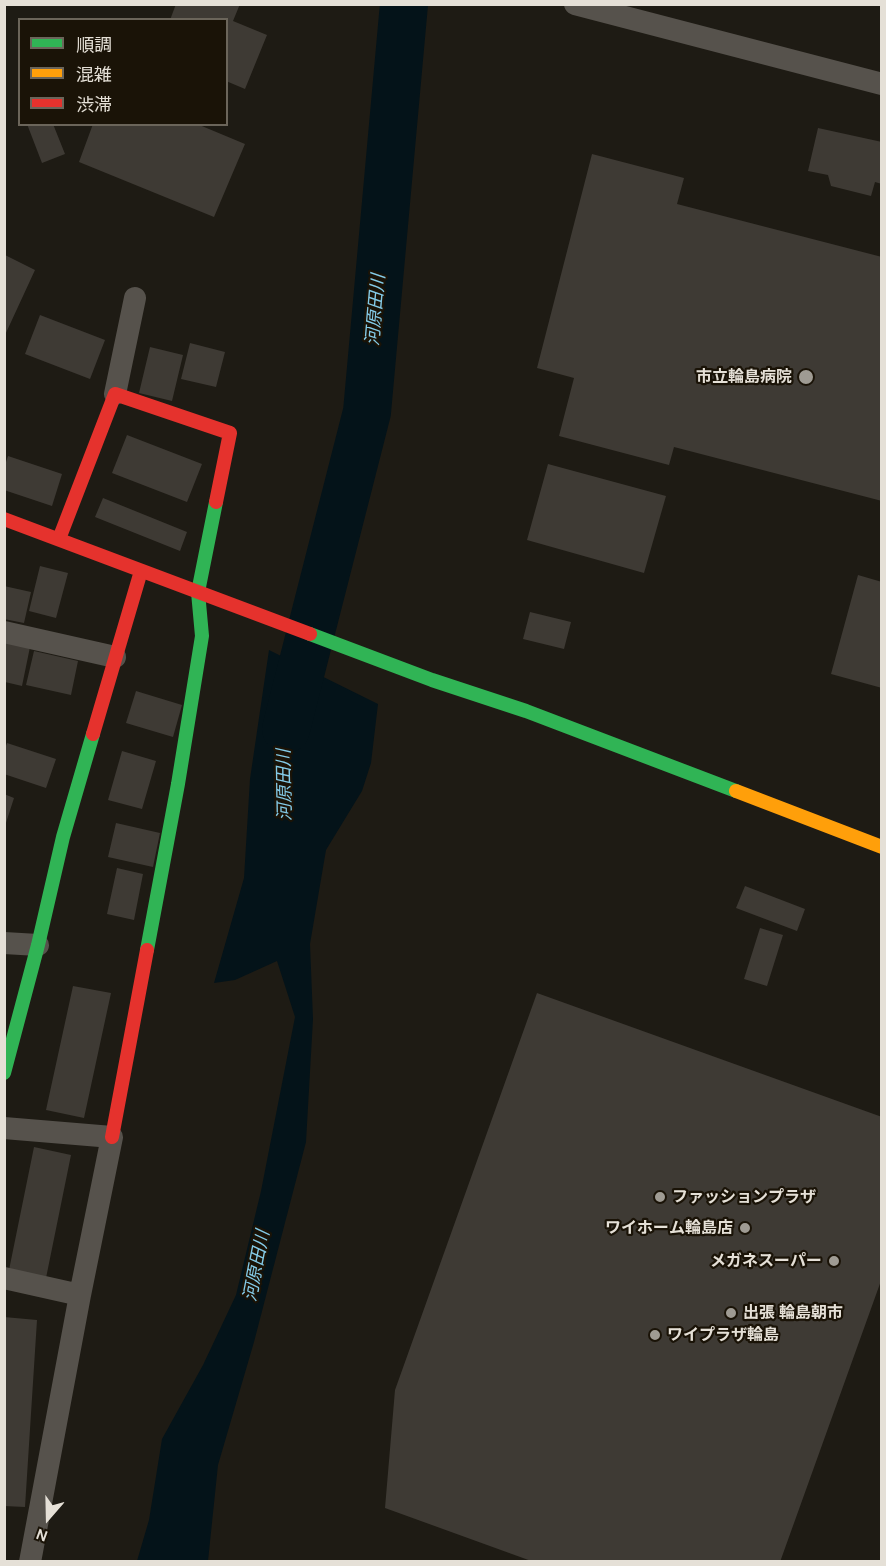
<!DOCTYPE html>
<html>
<head>
<meta charset="utf-8">
<style>
	body { margin:0 }
	#map { position:relative; width:886px; height:1566px; overflow:hidden; background:#1e1b14; font-family:Karla,"Noto Sans JP",sans-serif }
	canvas { display:block }
	.frame { position:absolute; inset:0; border:6px solid #e5e0d7; pointer-events:none }
	.legend { position:absolute; left:18px; top:18px; width:210px; height:108px; box-sizing:border-box; background:#1a1307; border:2px solid #6b655a; margin:0; padding:8px 10px; list-style:none; font-size:18px; color:#e5e0d7 }
	.legend li { display:flex; align-items:center; gap:12px; height:30px }
	.legend b { width:30px; border:2px solid #6b655a }
	.north { position:absolute; left:18px; top:1488px; width:60px; height:60px; -webkit-text-stroke:4px #1a1307; paint-order:stroke; rotate:200deg; font-size:16px; font-weight:700; line-height:24px; text-align:center; color:#e5e0d7 }
	.north::after { content:''; display:block; margin:auto; width:21px; height:27px; background:#e5e0d7; clip-path:polygon(50% 0,100% 100%,50% 72%,0 100%) }
</style>
</head>
<body>
<div id="map">
<canvas width="886" height="1566"></canvas>
<div class="frame"></div>
<ul class="legend">
<li><b style="height:8px;background:#30b455"></b>順調</li>
<li><b style="height:8px;background:#ff9f0a"></b>混雑</li>
<li><b style="height:8px;background:#e5322d"></b>渋滞</li>
</ul>
<div class="north">N</div>
</div>
<script>
const c = document.querySelector('canvas').getContext('2d');
c.lineJoin = 'round';
function paint(path, color) { c.fillStyle = color; c.fill(path, 'evenodd'); }
const toPath = rows => new Path2D(rows.map(r => 'M' + r).join(''));
function trace(path, color, width, dash) { c.strokeStyle = color; c.lineWidth = width; c.lineCap = dash ? 'butt' : 'round'; c.setLineDash(dash || []); c.stroke(path); }
function label(font, color, halo, rows, align = 'center') {
  c.font = font + ' Karla,"Noto Sans JP",sans-serif'; c.lineWidth = 4.5; c.setLineDash([]); c.textBaseline = 'middle'; c.strokeStyle = halo; c.fillStyle = color; for (const [text, x, y, turn = 0] of rows) {
    c.save(); c.translate(x, y); c.rotate((+turn || 0) * Math.PI / 180); c.textAlign = isNaN(turn) ? turn : align; if (halo) c.strokeText(text, 0, 0); c.fillText(text, 0, 0); c.restore();
  }
}
const water = toPath([
	[269,650,378,704,371,763,362,791,326,850,310,944,313,1019,306,1142,254,1342,218,1465,208,1561,137,1561,149,1520,162,1439,203,1365,236,1295,261,1191,295,1017,277,961,235,980,214,983,244,878,250,779]
]);
const river = toPath([
	[286,729,367,412,404,4]
]);
const building = toPath([
	[176,4,240,4,233,21,267,35,245,89,226,81,226,20,170,20],
	[27,124,53,124,65,154,42,163],
	[93,124,197,124,245,144,214,217,79,162],
	[818,128,882,142,882,184,875,182,871,196,831,186,828,175,808,171],
	[592,154,684,178,677,204,882,257,882,501,674,447,669,465,559,436,574,378,537,368],
	[5,255,35,270,5,335],
	[40,315,105,340,90,379,25,354],
	[190,343,225,352,216,387,181,379],
	[150,347,183,355,172,401,139,393],
	[127,435,202,464,187,502,112,473],
	[8,456,62,474,52,506,4,490,4,468],
	[548,464,666,496,644,573,527,540],
	[103,498,187,532,180,551,95,517],
	[40,566,68,573,56,618,29,611],
	[858,575,882,582,882,688,831,674],
	[4,586,31,592,24,623,4,619],
	[530,612,571,622,564,649,523,639],
	[5,641,30,647,22,686,5,682],
	[34,651,78,661,71,695,26,685],
	[136,691,182,705,173,737,126,723],
	[7,743,56,759,46,788,4,774,4,751],
	[122,751,156,761,142,809,108,800],
	[4,794,14,798,5,826,4,826],
	[116,823,160,833,153,867,108,857],
	[117,868,143,874,134,920,107,914],
	[745,886,805,909,797,931,736,908],
	[760,928,783,935,767,986,744,979],
	[73,986,111,993,84,1118,46,1110],
	[537,993,882,1117,882,1278,780,1562,534,1562,385,1508,395,1390],
	[34,1147,71,1155,46,1278,9,1270],
	[4,1317,37,1320,25,1507,4,1506]
]);
const street = toPath([
	[575,4,882,84],
	[115,394,135,298],
	[4,632,115,657],
	[4,943,38,945],
	[4,1128,112,1137,80,1295],
	[4,1278,80,1295,30,1562]
]);
const fast = toPath([
	[310,634,432,680,526,711,736,791],
	[147,950,178,784,202,636,198,592,216,502],
	[4,1073,38,945,63,837,93,734]
]);
const slow = toPath([
	[736,791,882,847]
]);
const jam = toPath([
	[4,519,310,634],
	[59,539,115,394,230,433,216,502],
	[93,734,141,571],
	[112,1137,147,950]
]);
const markers = [
	[806,377,8,"#9f9b93"],
	[660,1197,6,"#9f9b93"],
	[745,1228,6,"#9f9b93"],
	[834,1261,6,"#9f9b93"],
	[731,1313,6,"#9f9b93"],
	[655,1335,6,"#9f9b93"]
];
const poiNames = [
	["市立輪島病院",792,377],
	["ファッションプラザ",672,1197,"left"],
	["ワイホーム輪島店",733,1228],
	["メガネスーパー",822,1261],
	["出張 輪島朝市",743,1313,"left"],
	["ワイプラザ輪島",667,1335,"left"]
];
const waterNames = [
	["河原田川",376,310,-85],
	["河原田川",285,785,-91],
	["河原田川",257,1266,-79]
];
paint(water, '#041319');
trace(river, '#041319', 48);
paint(building, '#3e3a34');
trace(street, '#56524c', 22);
trace(fast, '#30b455', 14);
trace(slow, '#ff9f0a', 14);
trace(jam, '#e5322d', 14);
for (const [x, y, r, color] of markers) { const dot = new Path2D(); dot.arc(x, y, r, 0, 2 * Math.PI); c.fillStyle = color; c.fill(dot); trace(dot, '#1a1307', 2); }
label('bold 16px', '#e5e0d7', '#1a1307', poiNames, 'right');
label('italic 18px', '#84cbe8', '#1a1307', waterNames);
</script>
</body>
</html>
